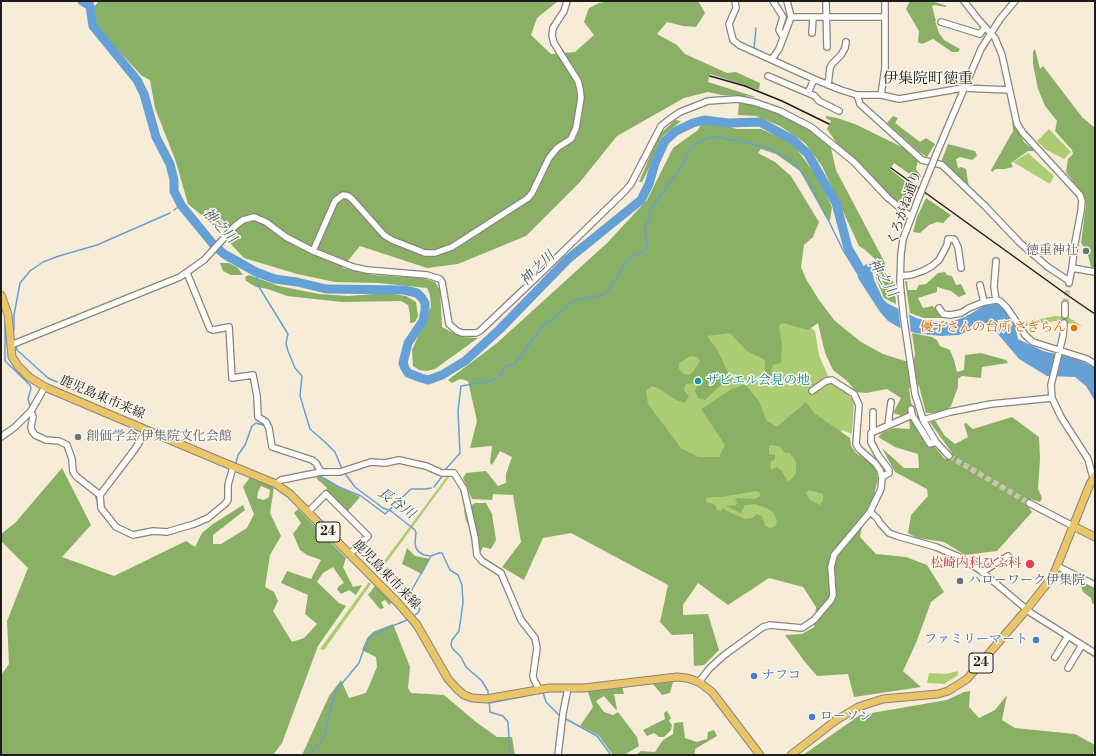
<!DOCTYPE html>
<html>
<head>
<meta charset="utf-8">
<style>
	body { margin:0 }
	#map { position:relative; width:1096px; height:756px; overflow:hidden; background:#f7ecd8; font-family:"Libre Bodoni",serif }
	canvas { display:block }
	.frame { position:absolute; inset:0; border:2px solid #1c1c1c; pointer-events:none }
</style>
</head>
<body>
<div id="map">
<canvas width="1096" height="756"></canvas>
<div class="frame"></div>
</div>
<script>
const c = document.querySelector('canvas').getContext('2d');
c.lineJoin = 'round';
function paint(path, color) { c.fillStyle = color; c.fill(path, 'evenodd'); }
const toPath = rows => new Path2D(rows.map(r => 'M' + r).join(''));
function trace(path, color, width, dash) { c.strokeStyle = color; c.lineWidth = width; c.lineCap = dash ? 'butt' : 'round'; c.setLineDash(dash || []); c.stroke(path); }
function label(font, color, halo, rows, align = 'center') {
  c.font = font + ' "Libre Bodoni","Noto Serif JP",serif'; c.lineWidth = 3; c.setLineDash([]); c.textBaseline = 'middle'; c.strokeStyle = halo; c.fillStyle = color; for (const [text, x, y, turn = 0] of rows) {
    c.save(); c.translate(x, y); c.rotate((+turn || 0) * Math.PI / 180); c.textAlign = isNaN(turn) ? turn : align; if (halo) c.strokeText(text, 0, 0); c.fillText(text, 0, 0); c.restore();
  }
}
const green = toPath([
	[1049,129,1071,152,1064,159,1045,149,1037,141],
	[1028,153,1054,176,1050,184,1013,162],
	[1055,316,1068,317,1082,326,1057,321,1040,323,1026,326,1024,322],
	[781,319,809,326,815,331,819,355,831,383,846,392,854,401,852,434,842,430,837,454,838,493,794,532,704,518,679,455,641,394,704,328],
	[448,475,450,476,378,574,376,572],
	[369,582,371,584,324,650,320,649],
	[958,671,958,675,944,684,927,683,929,673,946,674]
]);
const forest = toPath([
	[99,1,558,1,537,18,531,35,551,54,575,52,594,35,584,22,589,8,599,3,610,1,697,1,700,4,705,13,696,27,683,26,667,22,657,34,677,45,685,54,727,73,736,72,760,83,759,90,710,74,708,82,756,97,722,95,708,92,684,98,617,136,580,182,526,236,458,264,427,268,360,246,342,268,373,275,423,278,435,282,440,290,442,327,461,337,478,338,435,369,427,371,419,370,413,366,412,350,431,307,430,295,427,288,378,283,335,282,297,274,244,258,229,242,234,232,211,223,188,204,176,162,155,108,150,80,142,76,115,47,97,25,94,7],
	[910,1,932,1,947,6,945,7,935,5,932,6,936,21,935,21,939,33,944,40,960,49,958,52,952,52,933,39,922,44,918,42,919,31,906,9],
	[1035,49,1040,69,1043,66,1082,117,1095,128,1095,268,1091,267,1087,251,1081,243,1086,205,1084,196,1066,172,1068,159,1073,154,1072,150,1055,131,1057,121,1045,106,1038,89,1033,64,1033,52],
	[739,102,771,110,799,124,815,133,831,148,836,170,885,263,886,274,894,283,896,304,884,298,875,276,875,259,865,250,859,246,822,166,805,143,780,126,756,116,738,115],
	[826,116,837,118,855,124,902,147,918,160,916,169,921,176,918,180,894,163,890,169,916,190,905,212,838,145,827,129,831,121,826,118],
	[893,116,898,118,895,123,920,142,926,138,935,144,927,157,918,151,887,123],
	[675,120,681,121,662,137,648,170,642,182,639,182,659,135],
	[1012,120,1024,142,1035,151,1028,151,1011,163,1013,167,1005,169,996,169,992,172,991,170,1013,131],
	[701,124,726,126,737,129,761,129,792,143,819,179,832,207,830,221,825,216,800,171,776,154,761,149,758,153,775,162,791,176,819,222,813,237,804,245,801,267,806,279,819,300,835,321,861,342,883,354,905,361,914,360,915,354,912,333,932,337,937,340,940,346,950,350,954,360,957,372,964,370,965,355,981,353,1006,360,1008,363,982,367,981,378,962,376,958,379,958,387,951,406,946,411,933,413,926,413,919,386,909,388,911,402,917,421,928,439,945,459,952,453,929,421,934,419,945,436,955,444,968,437,964,424,966,423,973,429,1012,417,1039,437,1040,459,1038,489,1042,498,1040,502,1030,499,1027,505,1032,512,997,551,965,555,944,542,917,538,908,533,911,515,928,496,927,489,895,472,882,448,904,468,919,468,918,454,895,447,878,437,883,432,894,428,910,429,909,418,893,413,901,398,887,389,866,393,856,392,847,381,833,370,825,353,818,323,808,330,783,323,779,325,782,346,781,363,773,365,771,372,773,376,771,379,767,379,765,376,765,360,747,351,730,333,707,336,718,351,732,381,731,384,728,386,723,383,705,400,698,398,695,391,698,383,686,384,684,390,689,396,685,403,676,400,658,388,652,386,646,391,648,404,681,448,698,457,719,457,725,445,701,409,732,389,745,384,759,401,766,420,777,427,806,402,814,413,850,438,851,446,856,453,874,465,878,478,874,495,864,516,860,537,876,554,906,557,927,565,944,592,931,602,916,643,903,671,921,687,854,697,848,674,817,676,805,662,785,635,802,634,814,627,816,607,803,587,769,578,728,605,698,583,683,605,683,615,708,614,719,650,704,665,694,666,693,634,672,635,660,622,668,585,571,533,543,538,524,580,502,567,521,542,513,495,493,494,492,500,472,499,463,478,466,473,486,471,498,486,506,483,506,474,512,457,500,451,492,465,490,463,492,446,470,448,477,421,468,381,460,379,452,383,448,380,497,343,607,243,647,200,673,148,698,130],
	[691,356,697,357,700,361,693,372,689,375,684,374,679,369,679,363],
	[773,445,780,447,785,453,790,453,796,462,796,474,788,482,782,471,777,467,771,470,770,462,775,459,775,455,769,454,769,446],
	[809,490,823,494,823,501,820,505,810,500,806,493],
	[757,491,760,493,760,496,755,499,737,498,735,500,737,503,736,505,726,506,741,513,745,505,755,504,766,508,773,512,775,516,777,523,774,527,769,528,765,525,762,516,757,514,752,518,746,519,729,512,722,508,722,511,717,510,716,506,713,504,706,502,706,499,711,497,721,497],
	[948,144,975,151,977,156,972,160,960,157,956,159,958,168,961,167,966,169,969,188,941,162],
	[926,198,951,215,943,223,937,222,929,225,920,233,913,232,917,217],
	[220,263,229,263,237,267,243,275,231,275,223,271],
	[945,272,947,275,952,276,956,285,961,284,966,294,959,297,951,291,937,287,937,292,918,298,923,308,933,306,940,315,948,318,924,318,910,313,905,281,907,281,908,290,916,290,919,285,926,284,938,273],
	[249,275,279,286,319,294,348,296,387,293,406,296,416,302,418,316,415,322,410,323,410,314,408,305,401,301,342,302,287,296,268,289,256,287,246,281,245,277],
	[62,468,91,525,62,557,114,576,186,541,195,547,202,533,213,524,243,505,245,510,213,535,213,544,221,544,247,528,254,514,243,487,251,476,274,487,270,513,281,536,270,555,265,587,274,592,278,601,273,611,292,642,304,638,317,624,305,614,308,595,281,583,287,571,311,579,321,560,307,555,300,550,293,534,301,523,294,513,298,509,346,558,343,567,353,587,362,585,356,595,349,590,341,594,337,589,339,586,344,583,333,567,323,573,317,582,339,603,346,606,318,646,282,743,273,755,1,755,1,675,9,664,7,621,28,568,1,541,1,534,15,523],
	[261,486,270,490,269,497,264,500,257,498,258,492],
	[319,476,339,487,360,497,348,511,344,510,326,491,327,488,316,478],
	[475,503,486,503,492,514,496,540,491,549,483,547,480,553,477,538,466,521,464,510],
	[407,548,415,556,430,559,422,574,402,564],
	[1079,579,1095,587,1095,605,1092,603,1091,598,1083,592],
	[375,586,392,602,389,605,385,600,381,602,384,608,380,609,368,595],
	[393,624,410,667,408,688,411,693,444,695,476,722,497,737,512,737,515,755,302,755,329,696,341,680,349,698,366,693,377,667,376,657,362,650,367,638,373,632],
	[673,682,670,693,662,695,653,684],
	[622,686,624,694,614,694,617,709,616,710,604,696,596,701,604,712,613,715,618,712,637,737,639,746,624,755,613,755,598,735,580,726,593,707,588,692],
	[970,691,969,707,979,718,995,710,1007,695,1002,720,1015,728,1075,734,1095,745,1093,755,803,755,860,715,947,700,964,692],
	[667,711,671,718,669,721,672,725,671,730,664,737,659,737,654,733,647,736,643,730,665,719,664,713],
	[683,722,685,738,697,742,707,739,708,732,714,730,717,736,695,749,695,755,636,755,641,751,655,752,663,740,673,734,674,723]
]);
const water = toPath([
	[870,262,874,280,883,299,887,303,916,318,936,323,953,321,965,317,984,306,995,304,1003,305,1011,318,1016,330,1018,339,1043,351,1077,359,1095,368,1095,401,1086,386,1075,377,1047,376,1019,359,993,328,989,326,974,328,959,335,941,336,915,333,900,328,888,321,880,312,858,278,857,270]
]);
const pier = toPath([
	[898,306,909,313,911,334,901,331]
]);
const stream = toPath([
	[90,6,94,1],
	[756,28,754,48,763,53],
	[174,210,181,205],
	[256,272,259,287,288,334,286,343,288,351,295,368,302,376,300,396,310,429,325,442,335,452,342,469],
	[5,322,5,361,30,385,31,388,28,399,30,406],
	[14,330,14,315,20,283,30,271,43,262,59,256,97,245,170,213],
	[16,347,17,350,48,378,57,382],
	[236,463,238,455,245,445,252,426,256,423,266,426],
	[445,470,460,453,458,411,461,386,492,381,499,376,507,365,514,365,543,326,575,300,602,295,608,291,625,264,632,257,644,251,647,246,645,226,651,217,649,212,684,163,690,148,697,143,708,138,721,137,730,140,740,140,748,143,771,149,784,156,795,164,810,183,843,250,858,274],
	[344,472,355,487,383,508,391,511,415,530,416,533,415,542,416,548,419,552,424,555,431,556,439,553,442,553,450,570,458,575,462,585,463,603,459,631,452,640,451,645,453,649,461,657,466,667,482,681,488,691,488,697],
	[320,476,339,487,361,496,385,514,411,489,426,489,431,488],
	[434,487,443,475],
	[95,494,98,504],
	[219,512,225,507],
	[105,518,114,529],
	[136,537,148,535],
	[415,615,418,613,420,609,412,600,410,593,431,556],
	[543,692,546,702,560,716],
	[489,700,490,712,503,716,508,722,510,755],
	[489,703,526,696],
	[566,719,597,736,611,755],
	[309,755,323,739,335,692,359,663,362,654,370,637,385,629,407,620]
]);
const river = toPath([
	[82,1,90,6,93,26,137,80,144,94,156,137,170,164,174,180,174,191,181,205,213,244,224,254,256,272,275,279,297,282,326,289,404,290,417,293,422,298,425,303,425,310,423,321,408,343,403,363,405,368,408,373,421,378,428,380,442,375,465,361,475,352,500,329,568,259,641,200,649,184,655,163,665,141,676,131,693,123,704,120,728,123,760,122,793,140,808,154,836,203,848,248,866,279]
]);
const minorTunnel = toPath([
	[1065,304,1069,283],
	[949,456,1029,503]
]);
const minor = toPath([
	[735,1,736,8,729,24,733,40,739,45,814,79,841,90,857,95,881,95,899,99,963,88,1009,90],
	[773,1,783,17,779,30,783,37],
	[826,1,827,47],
	[964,1,978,19,995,38,1002,55,1017,124,1023,133,1080,195,1082,201,1081,211,1075,243,1072,268,1069,283],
	[791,17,885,17],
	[941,22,980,34,985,27],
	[812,33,813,17],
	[772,59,779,49,791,17,787,1],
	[768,76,815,96,819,101,839,111],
	[828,85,830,68,832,64,841,55,845,48,846,42],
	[808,93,814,79],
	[857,95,860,104,922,160,942,165,985,206,1020,243,1048,267,1069,281],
	[881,95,885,68,885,1],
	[938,150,981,49,1000,19,1015,1],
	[919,197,903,239,901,254,900,283,904,320,915,394,923,420,936,442,949,456],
	[313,251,335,201,343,195,348,196,352,199,384,235,392,240,425,253,435,253,452,247,528,198,532,193,549,158,557,148,571,139,576,128,581,98,580,89,578,81,554,43,552,35,553,28,564,11,567,1],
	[1072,268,1095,272],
	[187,273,210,329,213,330,229,327,232,378,253,375,257,396,258,417,266,422,269,428,272,447,312,460,316,463,321,472],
	[900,276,911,275,923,271,932,266,939,260,947,245,948,239,954,239,958,247,961,268],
	[980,285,984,302],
	[996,300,994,287,996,261],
	[939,308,943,314,950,315,961,313,969,308,984,302,996,300,1000,301,1007,308,1026,336,1033,342,1087,359,1095,364],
	[1065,315,1065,304],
	[1064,323,1063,336,1051,385,1052,398,1061,417,1088,459,1093,478],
	[11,345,180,277,204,260,234,227,243,220,254,217,266,222,286,237,313,251,353,267,367,270,427,275,440,279,442,282,449,324,457,331,462,333,476,333,480,331,540,274,625,191,631,184,661,126,667,121,680,112,708,101,738,99,754,102,780,111,811,127,854,162,888,198,911,217],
	[911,409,912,415],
	[31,411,33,417,31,427,32,431,35,435,46,440,59,441,67,445,72,459,73,472,77,477,100,495,101,508,116,527,133,535,153,531,167,532,194,524,208,518,225,504,228,500,228,485,233,467],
	[873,412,873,432],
	[923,420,950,412,991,404,1052,398],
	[888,425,891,402],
	[1,437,15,427,31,411,45,387],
	[882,477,889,473,889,470,878,455,871,442,871,433,912,415,930,444,936,442],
	[276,484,281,480,321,472,340,472,371,462,385,463,399,460,426,466,442,473,454,473,464,489,475,538,477,555,482,561,501,573,521,620,535,638,537,648,533,676,534,680,539,689],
	[100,495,135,449,147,430],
	[1029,503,1073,526],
	[308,512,326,494,368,536,350,554],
	[870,512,877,518,880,523,889,533,897,536,936,547,959,557,980,570,1031,613,1095,653],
	[1057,566,1095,585],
	[982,572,1008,556],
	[1055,657,1068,636],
	[1068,668,1082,645],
	[699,682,709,669,723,656,763,627,770,625,802,628,814,620,831,600,833,595,831,567,834,555,870,512,881,489,882,477,880,470,875,463,859,449,856,444,859,405,854,394,832,380,826,381,812,391],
	[558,755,563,713,568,688]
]);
const major = toPath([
	[1,295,8,314,12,357,18,366,29,377,45,387,92,407,220,461,276,484,290,494,398,603,417,625,448,679,457,689,464,695,472,698,486,699,549,688,584,688,677,677,687,678,699,682,712,692,760,755],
	[1073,526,1095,537],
	[791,755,835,721,858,707,883,699,938,694,948,691,967,679,1027,609,1053,576,1090,484,1095,476]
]);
const rail = toPath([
	[710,76,745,86,782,101,829,124],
	[891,168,1070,297,1095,314]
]);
const minorBridge = toPath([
	[919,197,938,150]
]);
const markers = [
	[1086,251,4,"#6b7280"],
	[1074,328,4,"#e8710a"],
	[698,381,4,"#0f9aa8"],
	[78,437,4,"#6b7280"],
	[1030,564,5,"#e0444e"],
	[960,581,4,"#5c6f8a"],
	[1036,640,4,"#3f7fe0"],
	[754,676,4,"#3f7fe0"],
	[812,717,4,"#3f7fe0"]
];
const shields = [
	[328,532,24],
	[981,663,24]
];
const shieldNames = [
	["24",328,532],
	["24",981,663]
];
const streetNames = [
	["くろがね通り",905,208,-71],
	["鹿児島東市来線",102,398,23],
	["鹿児島東市来線",386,575,46]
];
const worshipNames = [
	["徳重神社",1078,251],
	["創価学会 伊集院文化会館",86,437,"left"]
];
const foodNames = [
	["優子さんの台所 さぎらん",1066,328]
];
const cultureNames = [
	["ザビエル会見の地",706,381]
];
const healthNames = [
	["松崎内科ひふ科",1021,564]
];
const serviceNames = [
	["ハローワーク伊集院",968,581]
];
const shopNames = [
	["ファミリーマート",1028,640,"right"],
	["ナフコ",762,676],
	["ローソン",820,717]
];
const waterNames = [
	["神之川",219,226,47],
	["神之川",538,269,-45],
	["神之川",882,278,58],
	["長谷川",396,504,36]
];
const quarterNames = [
	["伊集院町徳重",928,79]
];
paint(green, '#adcd75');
paint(forest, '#8ab066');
paint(water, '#65a1d6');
paint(pier, '#f7ecd8');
trace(stream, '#65a1d6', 1.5);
trace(river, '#65a1d6', 9);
trace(minorTunnel, '#cbc2b2', 5.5, [5.5, 3]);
trace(minor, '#8a847a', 8);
trace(major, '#8a847a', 9);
trace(minor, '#fff', 5.5);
trace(major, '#eac669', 7);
trace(rail, '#1c1c1c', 1.5);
trace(minorBridge, '#8a847a', 8, []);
trace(minorBridge, '#fff', 5.5);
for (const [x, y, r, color] of markers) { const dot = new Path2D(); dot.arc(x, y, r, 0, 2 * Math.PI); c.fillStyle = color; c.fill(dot); trace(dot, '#fbf7ec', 1.5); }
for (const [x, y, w] of shields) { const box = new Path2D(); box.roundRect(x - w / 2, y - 10, w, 20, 3); c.fillStyle = '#fbf7ec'; c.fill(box); trace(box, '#1c1c1c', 1); }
label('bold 12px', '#1c1c1c', null, shieldNames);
label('13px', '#1c1c1c', '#fbf7ec', streetNames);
label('13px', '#5b616d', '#fbf7ec', worshipNames, 'right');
label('13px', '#c56008', '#fbf7ec', foodNames, 'right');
label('13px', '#0d838f', '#fbf7ec', cultureNames, 'left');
label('13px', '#be3a42', '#fbf7ec', healthNames, 'right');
label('13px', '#4e5e75', '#fbf7ec', serviceNames, 'left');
label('13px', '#366cbe', '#fbf7ec', shopNames, 'left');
label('italic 14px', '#3d5870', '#fbf7ec', waterNames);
label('15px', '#1c1c1c', '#fbf7ec', quarterNames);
</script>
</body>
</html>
